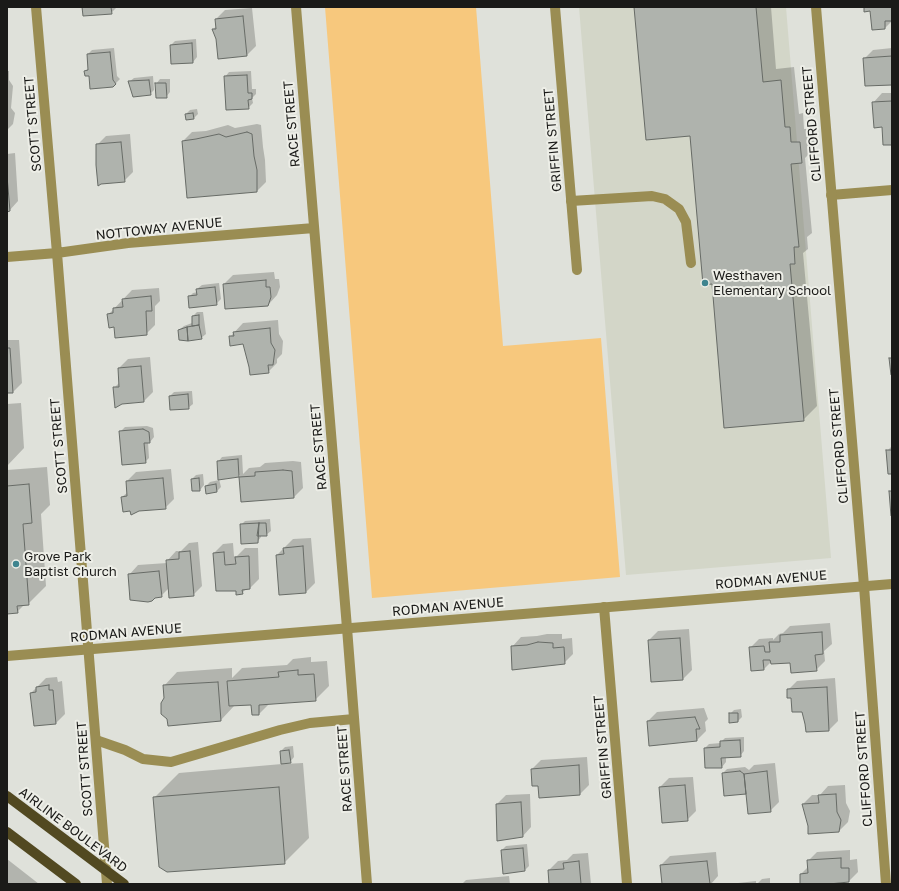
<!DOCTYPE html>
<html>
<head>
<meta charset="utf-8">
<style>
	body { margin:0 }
	#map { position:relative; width:899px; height:891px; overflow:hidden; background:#dfe1da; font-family:"Golos Text",sans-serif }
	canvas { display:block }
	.frame { position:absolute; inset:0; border:8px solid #1a1a18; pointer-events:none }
</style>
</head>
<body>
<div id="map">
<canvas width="899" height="891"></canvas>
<div class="frame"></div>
</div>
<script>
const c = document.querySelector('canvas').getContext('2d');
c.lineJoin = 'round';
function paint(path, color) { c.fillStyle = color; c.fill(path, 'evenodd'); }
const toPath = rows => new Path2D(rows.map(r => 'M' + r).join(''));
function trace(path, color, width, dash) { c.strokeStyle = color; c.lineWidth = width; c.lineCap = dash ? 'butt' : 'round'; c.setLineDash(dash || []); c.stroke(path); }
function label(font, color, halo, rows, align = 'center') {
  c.font = font + ' "Golos Text",sans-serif'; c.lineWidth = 4; c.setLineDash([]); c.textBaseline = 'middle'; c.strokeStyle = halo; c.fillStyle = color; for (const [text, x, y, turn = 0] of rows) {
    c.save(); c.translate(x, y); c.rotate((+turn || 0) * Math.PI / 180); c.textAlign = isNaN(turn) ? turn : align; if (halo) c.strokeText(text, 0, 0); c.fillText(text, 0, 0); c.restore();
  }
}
const built = toPath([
	[579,7,786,7,831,558,626,575]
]);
const green = toPath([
	[325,7,476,7,503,346,601,338,620,577,372,598]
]);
const shadow = toPath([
	[83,7,117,7,111,13],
	[635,7,771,7,776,69,794,67,799,114,803,113,804,129,813,129,815,148,805,158,812,233,807,237,808,249,803,253,817,406,803,420,712,282,691,135],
	[865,7,892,7,892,21,885,28,871,10],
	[252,8,256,46,247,55,217,39,213,29,217,26,216,19,225,10],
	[196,39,197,57,193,62,171,45,175,41],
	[114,48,117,76,120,79,113,86,90,75,85,71,89,68,88,54,92,50],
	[892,48,892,84,864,59,873,50],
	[7,71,9,71,9,80,13,86,11,108,15,113,13,124,7,130],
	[251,71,252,89,256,89,256,94,252,98,253,103,248,108,225,77,229,72],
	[153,76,154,90,150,94,129,82,134,78],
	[160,79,170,79,170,92,166,97,156,84],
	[882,93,892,93,892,144,883,126,873,103],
	[197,109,198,114,194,118,186,114,190,110],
	[257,124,261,125,263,147,265,160,266,182,257,191,183,141,192,132,206,131,228,125,235,128],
	[130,134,133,172,124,181,97,145,106,136],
	[15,153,18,201,9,211,7,211,7,154],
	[274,272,275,279,279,279,280,287,277,295,268,305,224,284,233,275],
	[219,283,221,299,216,304,189,297,193,293,198,292,197,289,202,285],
	[159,288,160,301,155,306,155,325,146,334,115,326,109,314,132,290],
	[197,312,203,312,206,334,201,338,179,330,184,326,192,323,193,316],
	[278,320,279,334,283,341,282,354,277,359,277,363,268,372,244,343,230,337,243,323],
	[7,340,19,340,22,383,13,392,7,392],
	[150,357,153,392,144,401,114,388,120,382,119,368,128,359],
	[192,391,193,404,188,408,170,396,174,392],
	[21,403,24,448,7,466,7,404],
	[147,426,153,428,154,437,150,442,148,442,149,458,145,462,120,432,125,427],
	[892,446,892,473,887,451],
	[242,455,243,474,249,468,260,467,265,463,293,461,301,462,303,488,294,497,242,500,240,475,219,479,221,487,216,492,206,486,210,482,219,480,218,462,222,457],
	[47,467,50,505,41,514,46,586,28,604,25,604,17,612,7,613,7,470],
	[171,469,174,499,165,508,122,497,128,492,127,481,136,472],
	[203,474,204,485,200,490,193,490,192,479,196,475],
	[270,519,271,531,266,535,261,535,261,537,257,542,241,525,245,521],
	[311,538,315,583,306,592,277,555,293,539],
	[198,542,202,586,193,595,169,588,161,596,129,575,138,565,167,563,167,561,176,551,181,551,189,543],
	[233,543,234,556,237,556,245,548,258,548,259,579,250,588,247,588,242,593,214,553,223,544],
	[830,623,832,644,824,651,825,661,816,670,791,662,772,661,764,669,750,648,759,639,773,638,773,640,779,634,783,633,790,626],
	[689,629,692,670,683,679,652,681,649,640,658,631],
	[547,634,562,634,562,639,572,638,573,654,564,663,512,647,521,637,537,636],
	[311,657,311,662,327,661,329,686,315,700,269,704,259,714,252,704,234,705,234,706,221,720,165,699,164,686,177,672,232,668,232,678,242,668,287,665,293,659],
	[57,677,58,682,62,681,65,714,56,723,35,725,31,693,46,678],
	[835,678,838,721,829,730,806,731,803,711,792,697,788,690,797,681],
	[704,708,708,719,705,722,706,731,697,740,648,721,657,712],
	[741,709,742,717,738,721,730,714,734,710],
	[744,737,744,751,740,756,726,756,726,762,722,767,705,748,709,744,721,743,721,742,725,738],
	[293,746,294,757,290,762,283,763,284,764,303,763,309,838,284,863,154,798,179,773,282,764,281,751,285,747],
	[587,757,589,785,580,794,540,797,539,785,532,769,541,760],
	[775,763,779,802,770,811,723,773,727,769,745,767,749,770,754,765],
	[693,777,696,811,687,820,660,787,669,778],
	[845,785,846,803,850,811,848,822,839,831,809,826,803,804,812,795,820,795,828,786],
	[530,794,531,827,522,837,497,804,506,795],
	[527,844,529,866,525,870,502,850,506,846],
	[850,850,850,860,857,859,858,872,849,881,819,884,801,884,801,874,809,866,808,861,817,852],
	[716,852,718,876,711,884,663,884,661,865,670,856],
	[588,853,591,884,550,884,549,870,558,861,567,860,573,854],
	[7,859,39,884,7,884],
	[509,876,510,884,462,884,466,880],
	[770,878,770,884,783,883,783,884,759,884,758,883,762,879],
	[756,881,756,884,737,884,738,883]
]);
const building = toPath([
	[82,7,111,7,112,14,83,16,82,7],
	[634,7,756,7,763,82,781,80,785,127,790,127,791,142,800,142,802,163,791,164,799,247,794,247,795,264,790,264,804,421,724,428,712,284,703,285,690,136,646,140,634,7],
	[864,7,892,7,892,21,885,21,885,29,872,30,870,11,864,12,864,7],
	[243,16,247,56,218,59,216,39,212,29,216,29,215,19,243,16],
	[192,43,193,63,171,64,170,45,192,43],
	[110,52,113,80,116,84,113,87,90,89,89,76,85,76,84,71,88,70,87,54,110,52],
	[892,56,892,85,865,86,863,58,892,56],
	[247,75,248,93,252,93,252,99,248,100,249,109,226,110,224,76,247,75],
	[149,80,151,95,133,97,128,81,149,80],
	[155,83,166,83,167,98,156,98,155,83],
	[892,101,892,145,883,145,882,127,874,128,872,102,892,101],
	[193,113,194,119,186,120,185,114,193,113],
	[247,132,252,134,254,156,257,170,257,192,187,198,182,141,196,139,219,134,226,137,247,132],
	[121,142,125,182,101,184,98,186,96,165,96,144,121,142],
	[7,176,10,211,7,212,7,176],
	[266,280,266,287,270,287,271,297,268,306,225,309,223,284,266,280],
	[215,287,217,305,189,308,188,296,197,295,196,289,215,287],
	[151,296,152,311,146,311,147,335,115,338,114,327,109,328,107,314,113,313,113,308,123,307,122,299,151,296],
	[199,315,199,325,192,326,192,316,199,315],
	[199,325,202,339,188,341,187,327,199,325],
	[187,327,188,341,179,340,178,330,187,327],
	[270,328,271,343,275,350,273,365,268,365,269,373,250,375,249,367,243,344,230,346,229,336,234,336,233,332,270,328],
	[7,348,10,348,13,393,7,393,7,348],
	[889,358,892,358,892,375,891,375,889,358],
	[141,366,144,402,122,404,115,408,113,387,119,387,118,368,141,366],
	[188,394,189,409,170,410,169,396,188,394],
	[143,429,149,432,150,443,144,443,146,463,122,465,119,431,143,429],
	[886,450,892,450,892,474,888,474,886,450],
	[238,459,239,477,218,480,217,461,238,459],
	[283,470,292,471,294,498,241,502,239,477,255,476,255,472,283,470],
	[163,478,166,509,139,511,131,515,130,511,123,512,121,497,127,496,126,481,163,478],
	[199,478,200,491,192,491,191,479,199,478],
	[29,484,32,523,23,524,29,605,17,606,18,613,7,614,7,486,29,484],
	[216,484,217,492,206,494,205,486,216,484],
	[889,491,892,491,892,516,891,516,889,491],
	[259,523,258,543,241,544,240,524,259,523],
	[259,523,266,523,267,536,257,536,259,523],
	[303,546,306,593,279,595,276,555,284,554,283,548,303,546],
	[190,551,194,596,169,598,166,560,179,559,179,552,190,551],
	[224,552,225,565,236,564,235,557,249,556,250,589,242,590,243,594,236,595,236,591,216,591,213,553,224,552],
	[159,571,162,597,155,598,152,601,148,602,130,600,128,574,159,571],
	[822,632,823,654,815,655,817,671,791,673,790,663,771,664,770,660,763,660,764,670,751,671,749,647,764,646,765,652,770,652,769,642,780,642,780,635,822,632],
	[680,638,683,680,651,682,648,640,680,638],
	[538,642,553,643,553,648,564,647,565,664,512,670,511,646,527,645,538,642],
	[298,670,298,675,314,674,316,701,259,705,259,715,252,715,251,705,229,706,227,681,279,677,278,672,298,670],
	[218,682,221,721,168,726,167,719,161,714,161,703,164,698,163,685,218,682],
	[49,685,49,690,53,690,56,724,34,726,30,693,36,692,36,687,49,685],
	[827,687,829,731,806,732,805,724,802,712,792,712,791,698,787,698,787,689,827,687],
	[729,713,738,713,738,722,729,723,729,713],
	[695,717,700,729,696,729,697,741,649,746,647,721,695,717],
	[740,740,741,757,721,758,722,768,705,768,704,748,720,747,720,741,740,740],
	[289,750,291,763,281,764,280,751,289,750],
	[579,765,580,795,539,798,538,786,532,786,531,769,579,765],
	[740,771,744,774,746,794,724,796,722,773,740,771],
	[767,771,771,812,748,814,744,774,767,771],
	[685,785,688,821,662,823,659,787,685,785],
	[279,787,285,864,167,872,159,867,153,797,279,787],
	[836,794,837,812,841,820,839,832,808,834,808,826,802,804,819,803,818,795,836,794],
	[521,802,523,837,497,841,496,804,521,802],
	[523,848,525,871,503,874,501,850,523,848],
	[841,858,841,868,849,868,849,882,829,884,800,884,800,874,808,873,807,860,841,858],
	[579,861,581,884,549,884,548,870,564,869,563,863,579,861],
	[707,861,710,884,662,884,660,865,707,861]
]);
const service = toPath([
	[831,195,892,190],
	[571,201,652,196,665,199,679,209,686,222,691,263],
	[96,740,125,750,143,759,171,762,280,730,310,723,354,719]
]);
const minor = toPath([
	[36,7,57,253,107,884],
	[296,7,347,628,367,884],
	[555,7,577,270],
	[816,7,864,586,886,884],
	[7,257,57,253,128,243,314,228],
	[604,607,627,884]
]);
const tertiary = toPath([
	[7,656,892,584]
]);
const primary = toPath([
	[7,796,124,884],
	[7,832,76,884]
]);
const markers = [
	[705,283,4,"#3e848e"],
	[16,564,4,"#3e848e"]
];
const streetNames = [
	["SCOTT STREET",33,124,-95],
	["RACE STREET",292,124,-95],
	["CLIFFORD STREET",812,124,-95],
	["GRIFFIN STREET",553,140,-95],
	["NOTTOWAY AVENUE",159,229,-6],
	["SCOTT STREET",59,446,-95],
	["CLIFFORD STREET",839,446,-95],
	["RACE STREET",319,447,-95],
	["RODMAN AVENUE",771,580,-5],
	["RODMAN AVENUE",448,607,-5],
	["RODMAN AVENUE",126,633,-5],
	["GRIFFIN STREET",603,747,-95],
	["SCOTT STREET",85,769,-94],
	["RACE STREET",345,769,-94],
	["CLIFFORD STREET",864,769,-94],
	["AIRLINE BOULEVARD",73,830,37]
];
const poiNames = [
	["Westhaven",713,276],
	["Elementary School",713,291],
	["Grove Park",24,557],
	["Baptist Church",24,572]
];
paint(built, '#d3d6c8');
paint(green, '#f7c87d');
paint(shadow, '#0003');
paint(building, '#afb3ad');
trace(building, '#676b66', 1);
trace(service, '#9a8d53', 10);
trace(minor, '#9a8d53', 10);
trace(tertiary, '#9a8d53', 10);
trace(primary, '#524921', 10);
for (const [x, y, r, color] of markers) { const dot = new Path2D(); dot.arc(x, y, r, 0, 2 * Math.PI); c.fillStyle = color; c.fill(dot); trace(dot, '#edeee7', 1.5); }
label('13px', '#1a1a18', '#edeee7', streetNames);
label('13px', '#1a1a18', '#edeee7', poiNames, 'left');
</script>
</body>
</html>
